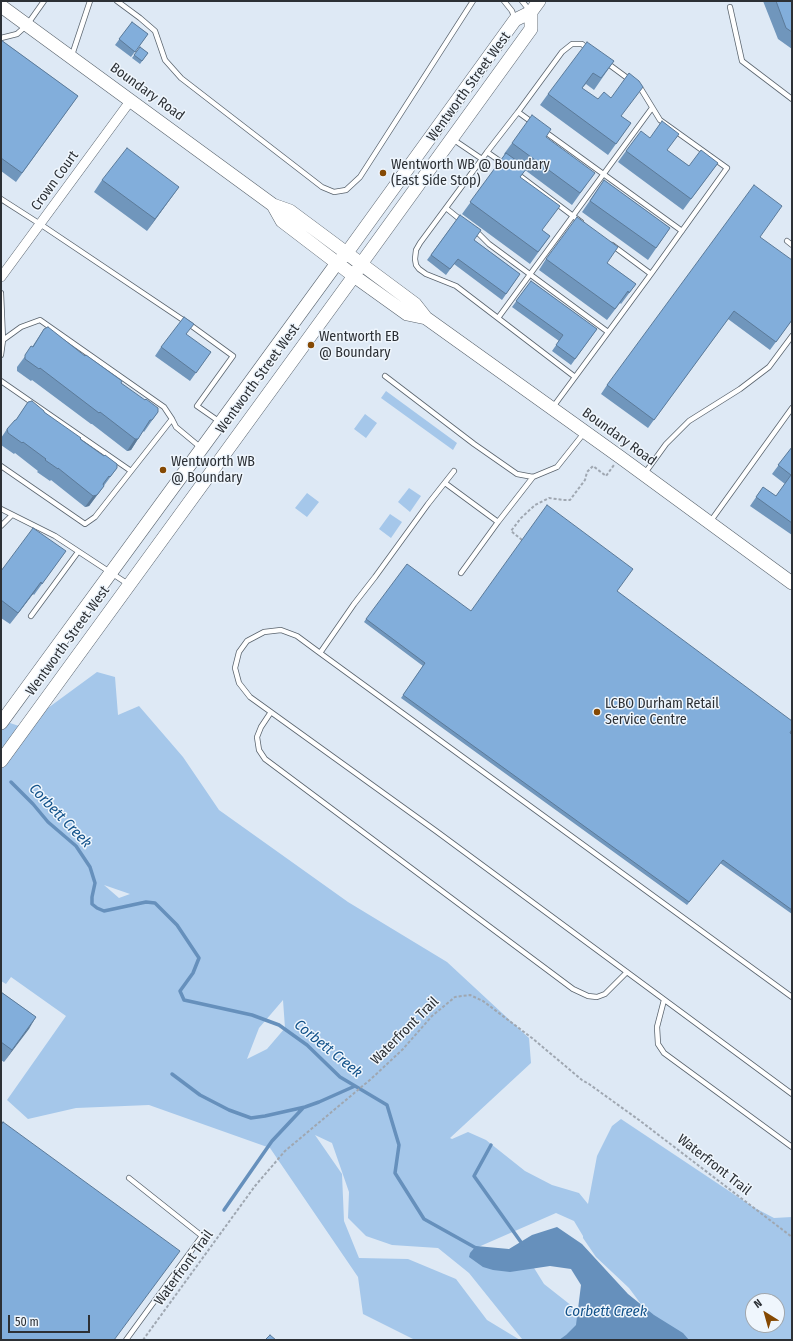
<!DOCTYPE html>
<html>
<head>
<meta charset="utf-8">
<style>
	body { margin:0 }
	#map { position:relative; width:793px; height:1341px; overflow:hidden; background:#dee9f5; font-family:"Fira Sans Condensed",sans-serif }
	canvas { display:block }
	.frame { position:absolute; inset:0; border:2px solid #2c3035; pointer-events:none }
	.north { position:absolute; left:745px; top:1293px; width:40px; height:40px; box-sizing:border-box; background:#eff6fd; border:1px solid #a1a7ad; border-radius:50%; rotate:323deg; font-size:11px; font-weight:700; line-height:16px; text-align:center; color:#2c3035 }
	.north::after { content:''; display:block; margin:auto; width:14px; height:18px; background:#854903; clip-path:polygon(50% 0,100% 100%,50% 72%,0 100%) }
	.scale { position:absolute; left:8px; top:1315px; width:82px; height:18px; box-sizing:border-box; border:2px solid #2c3035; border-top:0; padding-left:5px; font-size:12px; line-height:14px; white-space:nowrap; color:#2c3035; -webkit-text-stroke:3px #eff6fd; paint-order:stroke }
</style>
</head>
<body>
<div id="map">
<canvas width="793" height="1341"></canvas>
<div class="frame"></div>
<div class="north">N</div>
<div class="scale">50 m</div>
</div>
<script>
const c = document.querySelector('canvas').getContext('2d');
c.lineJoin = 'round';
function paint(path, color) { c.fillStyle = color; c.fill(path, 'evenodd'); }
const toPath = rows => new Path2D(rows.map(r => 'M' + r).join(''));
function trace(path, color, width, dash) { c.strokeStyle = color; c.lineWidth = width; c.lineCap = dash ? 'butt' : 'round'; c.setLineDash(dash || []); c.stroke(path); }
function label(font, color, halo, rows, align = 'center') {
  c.font = font + ' "Fira Sans Condensed",sans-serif'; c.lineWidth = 3; c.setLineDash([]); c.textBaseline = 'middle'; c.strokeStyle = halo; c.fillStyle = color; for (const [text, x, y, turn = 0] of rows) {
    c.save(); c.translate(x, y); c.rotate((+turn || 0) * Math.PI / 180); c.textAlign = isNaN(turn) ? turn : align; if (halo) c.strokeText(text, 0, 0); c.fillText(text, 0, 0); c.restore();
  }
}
const green = toPath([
	[386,391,457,443,453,450,381,398],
	[365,414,377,423,366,438,354,429],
	[409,488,421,496,410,512,398,502],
	[307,493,319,502,307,517,295,508],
	[390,514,402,522,391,538,379,529],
	[97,672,115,677,118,715,139,706,183,757,219,810,348,902,447,962,529,1038,531,1063,450,1138,452,1139,468,1132,486,1140,525,1171,552,1185,579,1193,588,1204,597,1156,612,1126,621,1119,753,1207,774,1218,792,1217,792,1340,681,1340,652,1319,629,1288,596,1257,583,1238,583,1236,574,1221,556,1213,476,1248,531,1263,544,1284,577,1310,589,1340,522,1339,469,1273,438,1248,392,1245,366,1236,348,1218,349,1192,332,1143,315,1135,342,1174,344,1221,359,1258,408,1259,456,1279,487,1320,520,1340,415,1340,363,1314,358,1277,270,1148,149,1105,76,1108,28,1119,7,1100,66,1016,11,977,6,984,1,981,1,718,4,721,22,727],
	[104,885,130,894,119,898],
	[283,1000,285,1028,267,1049,247,1059,259,1028],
	[753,1301,777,1301,777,1325,753,1325]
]);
const water = toPath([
	[557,1227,582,1244,628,1294,654,1315,683,1333,689,1340,559,1340,566,1335,576,1325,581,1285,571,1269,550,1266,510,1272,493,1270,483,1267,469,1257,470,1253,476,1246,509,1249,532,1235]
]);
const stream = toPath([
	[11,782,33,804,48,822,76,846,90,867,95,883,92,897,92,904,97,908,104,911,146,902,155,903,177,925,199,958,193,973,180,991,184,1000,252,1015,279,1025,307,1045,340,1077,387,1105,399,1145,395,1173,424,1219,476,1248],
	[172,1074,200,1095,229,1110,251,1118,265,1116,305,1107,319,1102,355,1086],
	[491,1145,474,1176,523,1245],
	[224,1210,272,1141,303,1108]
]);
const path = toPath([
	[522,540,511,531,521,518,535,505,549,498,563,500,570,500,585,480,587,472,593,466,606,476,614,465],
	[143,1340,255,1186,285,1151,371,1079,403,1049,432,1016,455,997,470,995,483,1001,532,1038,582,1080,589,1084,639,1120,792,1237]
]);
const lane = toPath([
	[117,1,140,18,155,31,165,60,181,78,322,187,334,192,346,190,360,177,473,1],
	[504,1,512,11,515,20],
	[522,1,530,11],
	[730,7,742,61,792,99],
	[1,38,17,34,27,25,44,1],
	[72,55,90,1],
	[607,63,630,80],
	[638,86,641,89,660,120,727,168,651,274],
	[518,112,533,123],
	[544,131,682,231],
	[454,140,482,159,487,152,504,164],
	[487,152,518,112,562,52,572,44,582,44,588,49],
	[482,159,420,243,416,250,415,259,416,265,419,269,426,274,456,286,575,377],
	[516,173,581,222],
	[1,199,40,224,189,324,233,356,197,406,220,422],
	[446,208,462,221],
	[475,230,489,244,608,332],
	[787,241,792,245],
	[1,293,3,340,1,355],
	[498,318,652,108],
	[385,376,474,444,517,474,533,477,557,467,584,433],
	[1,381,131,471],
	[553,407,651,274,612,245],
	[172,419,176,427,200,447],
	[1,466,85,524,95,517,172,419,164,407,40,320,21,327,3,340],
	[454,471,428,504,375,577,354,604,320,653,792,997],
	[645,473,666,444,689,421,740,389,769,367,792,336],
	[445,483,498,522,533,477],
	[1,509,55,536,128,584],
	[710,522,792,408],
	[1,526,12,515],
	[461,573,498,522],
	[31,616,78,552],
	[320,653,297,636,281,630,264,632,247,641,239,652,235,668,239,683,250,697,436,831,792,1094],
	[271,712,261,727,257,737,259,750,265,759,573,989,588,996,597,997,605,994,627,972],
	[664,1000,657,1027,658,1044,664,1053,792,1147],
	[126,1340,202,1236,129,1178]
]);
const street = toPath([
	[1,277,131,100]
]);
const secondary = toPath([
	[1,6,273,205,290,211,415,304,426,318,620,457,792,583],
	[273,205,282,221,354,276,407,314,426,318],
	[1,723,221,422,337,263,346,254,515,20,531,12,539,1],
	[1,761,354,276,361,264,531,29,531,12]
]);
const wall = toPath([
	[763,1,792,1,792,49,778,39],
	[132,22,148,34,131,57,115,45],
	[1,40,78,96,16,182,1,171],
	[140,47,148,53,140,64,132,58],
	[614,61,594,90,586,84,582,88,631,123,608,155,540,105,548,94],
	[546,137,587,184,572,205,525,170,520,177,542,230,550,236,530,264,462,214,505,155,504,154,512,143],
	[667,150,689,166,718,163,683,210,618,162,626,151],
	[102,180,179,187,147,231,94,192],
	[604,180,670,228,648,260,582,212],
	[460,215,474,240,520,274,502,300,454,264,446,275,427,260],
	[760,237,792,320,770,350,728,319,648,428,601,394,607,385],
	[546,259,607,263,636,284,621,304,620,303,607,320,539,270],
	[531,281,597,329,571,365,552,351,559,341,512,307],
	[44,329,85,356,121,383,158,412,144,432,143,431,131,450,127,451,92,424,91,424,32,380,31,381,17,371,17,367,32,347],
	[186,335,211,352,190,381,155,356,161,347],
	[28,402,44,412,80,439,117,468,89,506,85,507,51,480,50,481,37,472,38,471,15,453,14,454,1,445,1,438,7,429,16,420],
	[792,447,792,535,750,506,763,487,776,496,785,484,772,474],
	[66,551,34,595,33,594,10,624,1,618,1,571],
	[617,591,792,734,792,914,720,863,687,905,401,698,423,666,364,622,366,619,471,611],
	[1,992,36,1017,4,1062,1,1060]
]);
const shadedWall = toPath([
	[179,187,147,231,155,219],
	[135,439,138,439,131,450,127,451],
	[104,486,89,506,85,507,93,496,95,495],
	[41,582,33,594,10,624,18,613],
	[36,1017,29,1029,4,1062,12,1050]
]);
const building = toPath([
	[776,1,792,1,792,32,786,28,776,1],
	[132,22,148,34,135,52,119,39,132,22],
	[1,40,78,96,22,173,1,158,1,40],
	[587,42,614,61,601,78,593,73,582,88,598,99,604,92,611,98,629,73,639,81,643,87,621,116,631,123,616,144,548,94,587,42],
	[140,47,148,53,142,61,134,55,140,47],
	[532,115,551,129,546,137,595,173,580,193,512,143,532,115],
	[662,121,679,134,667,150,689,166,701,150,718,163,691,199,626,151,641,131,650,138,662,121],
	[127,148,179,187,155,219,102,180,127,148],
	[506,153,527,168,520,177,560,206,542,230,550,236,538,252,470,202,506,153],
	[604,180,670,228,656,248,590,201,604,180],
	[754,185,782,206,760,237,792,260,792,320,776,342,734,311,654,420,607,385,754,185],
	[460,215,481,230,474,240,520,274,506,294,458,259,450,269,431,255,460,215],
	[577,217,618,247,607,263,636,284,629,293,628,291,615,309,546,259,577,217],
	[531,281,597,329,575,359,556,345,563,335,516,301,531,281],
	[184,317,194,324,186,334,211,352,196,373,161,347,184,317],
	[48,327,85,356,86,355,122,381,121,383,145,400,146,399,158,408,158,412,152,420,150,420,138,439,135,439,100,412,99,413,40,368,39,369,25,359,25,355,31,346,33,347,44,329,48,327],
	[32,401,44,411,44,412,81,438,80,439,104,456,105,455,117,464,117,468,110,477,109,476,103,484,104,486,97,495,93,496,58,468,58,469,45,460,46,459,23,442,22,443,8,433,7,429,15,420,16,420,28,402,32,401],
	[792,447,792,523,756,497,763,487,776,496,791,475,778,465,792,447],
	[547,505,633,569,617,591,792,721,792,729,790,733,792,734,792,910,723,860,689,902,403,695,425,663,366,619,407,564,471,611,547,505],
	[33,528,66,551,42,584,41,582,18,613,1,600,1,571,33,528],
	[1,992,36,1017,12,1050,1,1042,1,992],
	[3,1122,180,1251,114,1340,1,1340,1,1125,3,1122],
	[270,1335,276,1340,265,1340,270,1335]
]);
const markers = [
	[383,173,4,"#854903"],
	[311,345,4,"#854903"],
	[163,470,4,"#854903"],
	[597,712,4,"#854903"]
];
const streetNames = [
	["Wentworth Street West",469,87,-54],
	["Boundary Road",147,92,36],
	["Crown Court",55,181,-54],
	["Wentworth Street West",258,379,-54],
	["Boundary Road",619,437,36],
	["Wentworth Street West",68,641,-54],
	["Waterfront Trail",405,1031,-45],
	["Waterfront Trail",714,1165,38],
	["Waterfront Trail",184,1268,-54]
];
const poiNames = [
	["Wentworth WB @ Boundary",391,165],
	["(East Side Stop)",391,181],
	["Wentworth EB",319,337],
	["@ Boundary",319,353],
	["Wentworth WB",171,462],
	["@ Boundary",171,478],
	["LCBO Durham Retail",605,704],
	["Service Centre",605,720]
];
const waterNames = [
	["Corbett Creek",60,816,46],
	["Corbett Creek",328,1049,39],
	["Corbett Creek",606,1312]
];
paint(green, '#a5c7ea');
paint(water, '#6690bc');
trace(stream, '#6690bc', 3.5);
trace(lane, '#5a646e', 6);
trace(street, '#5a646e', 10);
trace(secondary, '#5a646e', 14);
trace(path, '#9fa7b1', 2, [3, 2]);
trace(lane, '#fff', 4.5);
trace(street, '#fff', 9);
trace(secondary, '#fff', 13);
paint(wall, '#7096bc');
paint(shadedWall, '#5b7a99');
paint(building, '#82aedb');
trace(building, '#5b7a99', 1);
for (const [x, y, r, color] of markers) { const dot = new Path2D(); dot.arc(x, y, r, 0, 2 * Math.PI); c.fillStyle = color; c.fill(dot); trace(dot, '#eff6fd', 1.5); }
label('14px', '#2c3035', '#eff6fd', streetNames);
label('14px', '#2c3035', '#eff6fd', poiNames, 'left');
label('italic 15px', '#12528a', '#eff6fd', waterNames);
</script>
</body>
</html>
